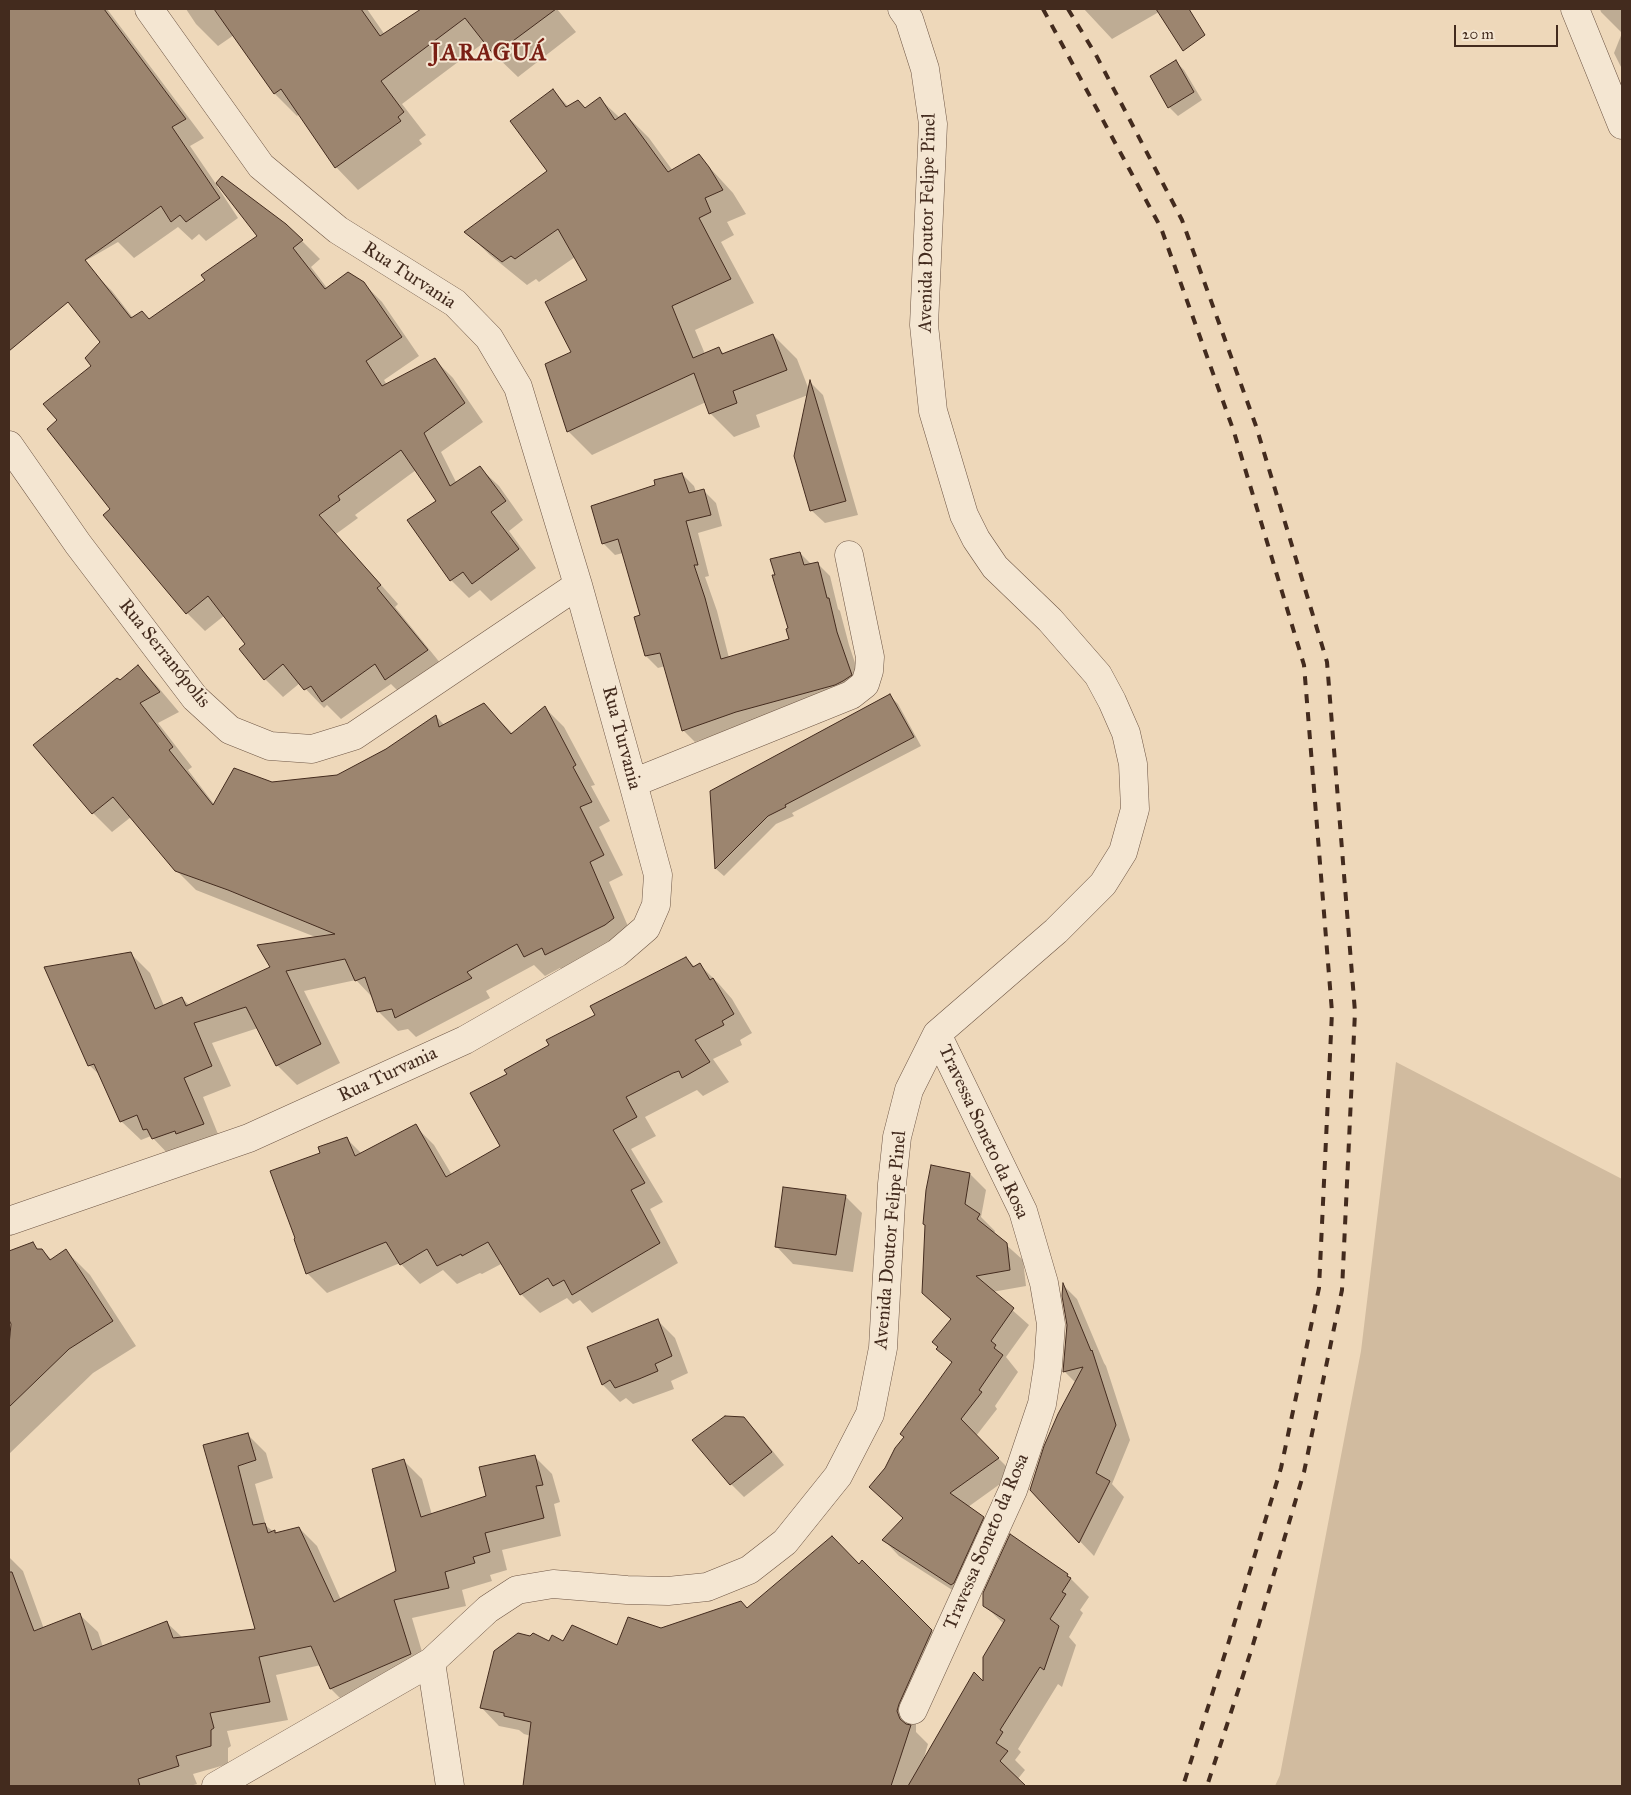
<!DOCTYPE html>
<html>
<head>
<meta charset="utf-8">
<style>
	body { margin:0 }
	#map { position:relative; width:1631px; height:1795px; overflow:hidden; background:#eed8ba; font-family:"IM FELL Great Primer",serif }
	canvas { display:block }
	.frame { position:absolute; inset:0; border:10px solid #432b1e; pointer-events:none }
	.scale { position:absolute; left:1454px; top:25px; width:104px; height:22px; box-sizing:border-box; border:2px solid #432b1e; border-top:0; padding-left:6px; font-size:15px; line-height:18px; white-space:nowrap; color:#432b1e; -webkit-text-stroke:4px #f4e6d2; paint-order:stroke }
</style>
</head>
<body>
<div id="map">
<canvas width="1631" height="1795"></canvas>
<div class="frame"></div>
<div class="scale">20 m</div>
</div>
<script>
const c = document.querySelector('canvas').getContext('2d');
c.lineJoin = 'round';
function paint(path, color) { c.fillStyle = color; c.fill(path, 'evenodd'); }
const toPath = rows => new Path2D(rows.map(r => 'M' + r).join(''));
function trace(path, color, width, dash) { c.strokeStyle = color; c.lineWidth = width; c.lineCap = dash ? 'butt' : 'round'; c.setLineDash(dash || []); c.stroke(path); }
function label(font, color, halo, rows, align = 'center') {
  c.font = font + ' "IM FELL Great Primer",serif'; c.lineWidth = 4; c.setLineDash([]); c.textBaseline = 'middle'; c.strokeStyle = halo; c.fillStyle = color; for (const [text, x, y, turn = 0] of rows) {
    c.save(); c.translate(x, y); c.rotate((+turn || 0) * Math.PI / 180); c.textAlign = isNaN(turn) ? turn : align; if (halo) c.strokeText(text, 0, 0); c.fillText(text, 0, 0); c.restore();
  }
}
const green = toPath([
	[1396,1062,1622,1179,1622,1786,1275,1786,1280,1775,1361,1351]
]);
const shadow = toPath([
	[9,9,107,9,204,138,190,146,216,184,222,178,285,225,302,241,320,259,311,267,327,288,363,283,382,302,419,356,384,380,387,385,435,360,453,378,483,422,441,452,457,484,480,468,499,486,523,520,509,531,536,568,491,601,480,590,469,598,451,580,437,502,416,470,355,515,358,518,336,534,398,604,395,607,445,669,404,697,391,684,341,719,327,705,324,708,300,683,283,697,265,679,247,644,225,615,205,631,187,613,112,509,58,421,93,367,102,342,94,273,112,291,133,318,149,320,206,281,259,236,219,185,217,186,238,218,206,241,199,234,192,240,178,227,134,258,118,242,9,305],
	[186,9,367,9,385,35,424,9,557,9,576,32,518,77,495,55,485,42,482,44,402,104,426,135,419,140,422,144,358,190,336,167,299,114,297,116,275,94,234,35,218,46,196,24],
	[1084,9,1164,9,1112,39],
	[1600,9,1622,9,1622,33,1601,12],
	[1622,33,1622,69,1614,53],
	[1176,62,1184,70,1202,100,1178,116,1169,107,1152,77],
	[553,91,569,107,586,109,600,99,620,118,625,114,649,138,673,171,699,156,733,193,746,214,727,222,734,235,721,242,754,303,695,330,705,354,719,348,725,355,773,335,797,359,809,390,811,383,823,395,858,515,825,523,811,510,808,395,756,415,760,427,734,437,710,413,706,402,592,455,568,431,572,353,589,280,575,257,539,282,536,279,527,285,490,255,466,232,548,171],
	[682,474,694,486,696,492,704,491,716,503,722,526,698,533,709,576,705,577,717,611,729,658,790,640,789,629,800,553,812,565,818,564,830,576,838,609,840,611,849,645,863,687,748,723,695,742,683,730,665,666,658,668,646,656,641,616,623,553,615,555,603,543,656,486],
	[138,667,157,686,179,712,158,723,192,767,188,770,214,804,272,783,338,776,387,750,436,716,445,726,484,705,513,734,545,708,564,727,595,785,591,786,610,821,599,827,623,875,609,882,633,938,566,974,560,968,545,976,534,965,486,991,490,998,416,1037,408,1029,398,1031,378,1011,373,998,356,980,304,991,340,1063,297,1085,277,1065,258,1028,212,1043,231,1086,203,1097,222,1144,172,1158,151,1136,141,1140,121,1121,101,1076,89,1065,130,953,150,973,164,1006,182,998,190,1006,272,968,318,938,196,890,176,870,131,817,112,832,93,813,120,682],
	[890,696,898,704,921,746,792,813,794,816,776,824,724,876,716,869,712,792],
	[686,958,695,967,700,965,719,984,732,999,752,1033,740,1040,742,1045,713,1059,729,1082,703,1096,697,1090,693,1092,645,1117,656,1136,631,1149,663,1202,650,1209,678,1263,592,1313,580,1300,573,1304,567,1298,540,1313,521,1294,503,1263,482,1274,480,1273,457,1284,443,1270,420,1284,400,1263,327,1293,308,1274,295,1240,322,1154,347,1139,362,1154,415,1126,434,1145,452,1175,502,1147,508,1074],
	[932,1166,970,1174,986,1190,981,1217,995,1231,994,1234,1023,1260,1026,1286,992,1292,1029,1325,1006,1357,1018,1372,995,1406,997,1409,976,1436,1014,1474,968,1507,983,1518,999,1534,968,1600,899,1556,884,1540,904,1519,886,1469,952,1363,938,1349,952,1320,923,1293],
	[845,1196,862,1213,853,1272,793,1264,776,1246],
	[33,1244,38,1250,42,1250,52,1260,65,1250,90,1275,136,1346,93,1373,9,1454,9,1346,11,1345,13,1324,9,1317,9,1284,21,1277,9,1259,9,1253],
	[1064,1286,1077,1299,1104,1363,1106,1366,1130,1440,1112,1484,1124,1497,1094,1556,1031,1490,1076,1383,1064,1371,1068,1325],
	[658,1321,675,1338,688,1373,671,1381,674,1389,633,1404,626,1398,620,1402,603,1385,588,1348],
	[744,1418,757,1432,784,1465,744,1497,731,1484],
	[248,1435,266,1453,273,1478,255,1484,266,1526,277,1534,299,1528,317,1546,341,1600,398,1572,404,1461,422,1479,432,1515,487,1497,534,1456,552,1474,560,1502,554,1504,561,1536,502,1550,507,1570,490,1575,492,1581,462,1590,466,1606,412,1618,428,1672,349,1707,331,1689,321,1665,276,1675,288,1720,227,1731,231,1746,228,1748,228,1764,193,1774,197,1784,190,1786,9,1786,9,1557,23,1571,44,1629,80,1615,98,1632,103,1647,166,1622,183,1638,256,1630,204,1446],
	[862,1562,950,1649,916,1723,916,1732,928,1744,923,1761,984,1684,1004,1624,984,1605,1067,1575,1089,1597,1080,1610,1083,1613,1069,1637,1076,1645,1062,1687,1058,1684,1018,1749,1021,1752,1015,1760,1025,1770,1017,1780,1024,1786,524,1786,531,1736,524,1734,519,1730,499,1726,481,1707,550,1643,564,1642,617,1647,661,1630,748,1610,859,1565]
]);
const building = toPath([
	[9,9,104,9,186,119,172,127,220,198,186,222,180,215,171,222,161,206,85,260,131,318,142,311,149,319,205,280,201,275,257,236,216,183,222,176,286,224,303,240,293,248,325,289,348,272,364,282,402,337,366,361,382,386,435,358,465,403,424,433,450,486,480,466,506,501,491,512,519,549,472,584,463,572,450,581,407,520,436,501,401,450,338,496,340,500,319,515,381,585,377,588,428,650,385,680,375,664,322,702,311,686,304,690,283,664,264,680,239,649,245,644,208,596,186,614,103,515,110,509,47,429,57,420,43,404,91,366,85,358,100,342,68,302,9,351,9,9],
	[214,9,361,9,380,36,421,9,556,9,494,55,465,18,381,81,404,112,398,117,401,121,335,168,281,89,274,94,214,9],
	[1156,9,1189,9,1205,35,1183,51,1156,9],
	[1176,60,1194,92,1168,108,1150,76,1176,60],
	[553,89,566,107,578,100,585,108,600,97,615,120,625,113,668,172,699,154,709,167,723,190,705,198,711,212,699,218,731,279,672,306,693,358,719,347,722,354,773,334,787,370,733,391,737,403,709,414,694,373,567,432,545,364,571,352,545,302,587,280,558,229,515,259,511,256,502,262,464,232,547,171,510,121,553,89],
	[810,380,846,501,810,511,794,456,810,380],
	[682,473,689,493,704,489,711,515,686,521,698,565,694,565,705,598,721,659,789,639,786,629,788,628,772,575,775,575,770,559,800,552,804,565,818,562,827,598,829,598,837,632,852,675,843,681,835,685,736,712,682,731,660,653,645,656,634,617,640,615,618,539,602,544,591,506,655,485,654,480,682,473],
	[138,665,160,692,140,703,173,747,169,750,213,805,234,768,272,782,337,775,386,749,436,715,439,727,484,703,511,734,545,706,576,765,573,767,592,802,580,807,604,855,590,862,614,918,605,925,545,955,542,948,524,957,517,944,467,972,472,978,395,1018,392,1009,377,1012,365,977,355,981,345,959,286,971,321,1044,276,1066,246,1007,194,1023,212,1066,184,1078,204,1124,176,1134,175,1131,152,1139,147,1129,143,1130,137,1115,120,1122,94,1064,88,1066,44,967,131,952,155,1009,182,997,186,1006,270,967,257,945,335,934,228,890,175,871,113,797,92,814,33,745,117,678,120,680,138,665],
	[890,694,914,737,785,805,786,807,768,816,715,869,710,791,890,694],
	[686,957,693,967,700,963,710,980,713,978,734,1014,722,1021,724,1025,695,1040,710,1062,682,1078,679,1071,673,1073,626,1097,637,1117,613,1130,645,1183,631,1190,660,1243,572,1295,564,1280,553,1286,548,1278,520,1295,488,1242,462,1256,461,1254,437,1266,427,1249,400,1265,386,1242,306,1274,294,1239,295,1238,270,1171,320,1153,318,1147,347,1137,355,1156,416,1124,446,1177,500,1146,470,1093,507,1074,504,1070,549,1045,546,1040,595,1015,590,1006,686,957],
	[931,1165,970,1173,965,1204,980,1214,977,1219,1007,1243,1010,1270,976,1276,1014,1308,991,1341,996,1345,994,1348,1003,1355,979,1390,982,1392,961,1419,999,1458,950,1493,984,1517,954,1583,951,1585,882,1540,903,1518,869,1487,885,1468,895,1448,904,1437,900,1434,952,1362,936,1349,938,1347,932,1342,951,1319,922,1293,925,1225,923,1224,926,1190,931,1165],
	[783,1187,846,1195,836,1255,775,1247,783,1187],
	[33,1242,37,1249,42,1249,50,1260,66,1249,113,1321,69,1349,9,1407,9,1345,11,1324,9,1320,9,1251,33,1242],
	[1063,1283,1091,1351,1092,1350,1116,1425,1096,1473,1110,1481,1079,1543,1030,1490,1044,1446,1058,1414,1083,1367,1063,1372,1067,1325,1062,1296,1063,1283],
	[658,1319,672,1356,655,1364,658,1371,639,1379,615,1388,610,1380,602,1385,587,1347,658,1319],
	[725,1416,744,1417,772,1452,730,1485,692,1440,725,1416],
	[248,1433,256,1460,238,1466,253,1525,265,1523,268,1533,275,1530,275,1533,299,1527,334,1602,396,1571,372,1469,404,1459,421,1517,486,1496,479,1467,535,1455,543,1485,536,1486,544,1518,485,1533,490,1552,473,1557,475,1563,445,1572,449,1588,394,1600,411,1654,330,1689,311,1646,259,1657,270,1702,210,1713,214,1728,211,1730,211,1746,176,1756,179,1766,138,1779,140,1786,9,1786,9,1572,12,1572,34,1631,80,1613,92,1650,167,1621,173,1638,255,1629,203,1445,248,1433],
	[1010,1534,1068,1574,1067,1576,1071,1578,1062,1592,1066,1594,1050,1619,1059,1626,1044,1670,1040,1667,1000,1730,1003,1732,996,1743,1008,1751,1000,1761,1026,1786,908,1786,974,1672,983,1681,983,1657,1005,1620,983,1606,983,1593,1010,1534],
	[832,1536,859,1564,862,1560,932,1630,899,1704,897,1711,900,1719,906,1724,911,1725,891,1786,523,1786,531,1722,504,1716,504,1713,480,1708,494,1651,518,1633,530,1636,533,1633,549,1641,552,1635,563,1641,572,1625,617,1645,628,1617,661,1628,741,1601,747,1608,832,1536]
]);
const minor = toPath([
	[1575,9,1622,125],
	[9,445,78,544,195,698,230,730,270,746,312,749,354,736,578,585],
	[633,783,851,695,865,684,869,671,870,657,849,555],
	[9,1221,249,1138,465,1040,617,953,646,928,656,905,658,875,633,783,578,585,518,387,489,338,455,303,338,230,261,166,149,9],
	[431,1662,450,1786],
	[913,1710,1013,1490,1042,1404,1048,1366,1051,1324,1044,1283,1023,1211,937,1034],
	[216,1786,431,1662,488,1609,517,1590,553,1584,627,1590,668,1591,707,1587,749,1570,785,1542,838,1476,870,1414,883,1348,892,1184,897,1137,909,1090,937,1034,1056,931,1103,884,1123,852,1135,809,1133,764,1126,733,1112,701,1098,675,1050,620,995,567,976,539,964,515,933,411,924,325,933,124,925,69,909,19,902,9]
]);
const rail = toPath([
	[1043,9,1161,228,1234,432,1304,665,1332,1012,1319,1288,1281,1468,1229,1641,1183,1786],
	[1068,9,1096,55,1182,220,1256,426,1327,662,1355,1012,1342,1290,1304,1472,1252,1648,1207,1786]
]);
const streetNames = [
	["Avenida Doutor Felipe Pinel",928,223,-89],
	["Rua Turvania",409,276,33],
	["Rua Serranópolis",164,654,51],
	["Rua Turvania",621,738,75],
	["Rua Turvania",388,1075,-25],
	["Travessa Soneto da Rosa",983,1132,65],
	["Avenida Doutor Felipe Pinel",891,1240,-85],
	["Travessa Soneto da Rosa",987,1542,-67]
];
const districtNames = [
	["JARAGUÁ",489,54]
];
paint(green, '#d1bb9f');
paint(shadow, '#0003');
paint(building, '#9c856f');
trace(building, '#432b1e', 1);
trace(minor, '#6e5645', 29);
trace(minor, '#f4e6d2', 28);
trace(rail, '#432b1e', 4, [9, 9]);
label('19px', '#432b1e', '#f4e6d2', streetNames);
c.letterSpacing = '1px';
label('bold 24px', '#7a1f14', '#f4e6d2', districtNames);
c.letterSpacing = '0px';
</script>
</body>
</html>
